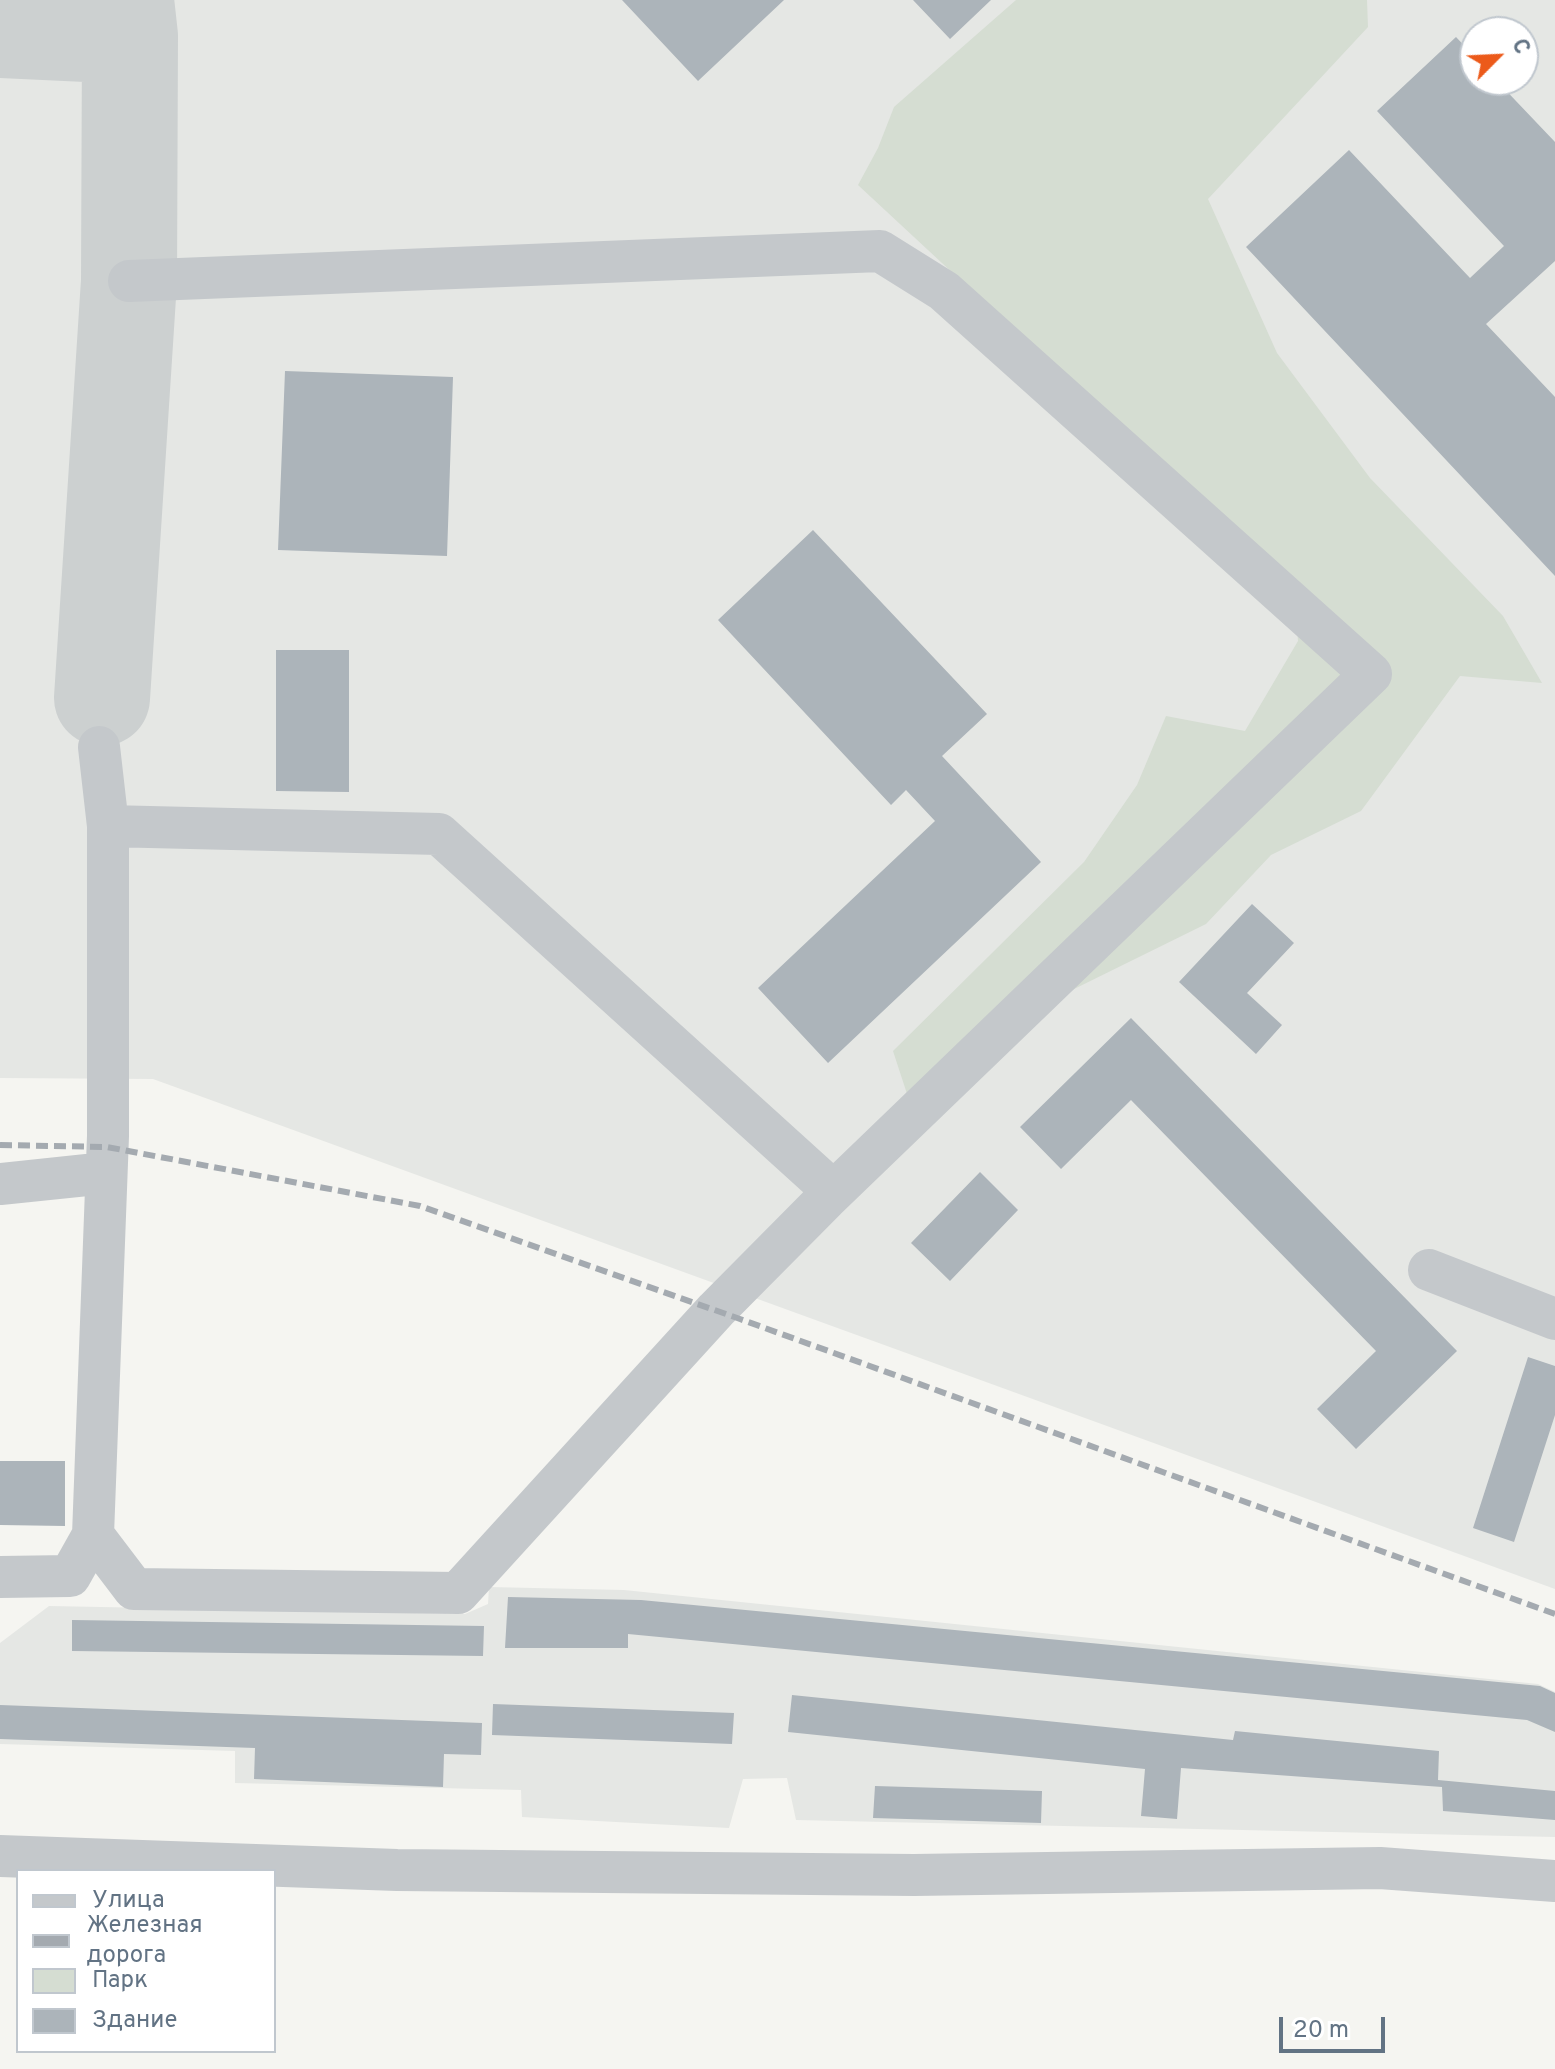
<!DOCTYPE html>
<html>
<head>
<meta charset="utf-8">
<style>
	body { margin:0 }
	#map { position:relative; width:1555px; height:2069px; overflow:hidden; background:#f5f5f1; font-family:Overpass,sans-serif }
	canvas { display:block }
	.legend { position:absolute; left:16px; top:1869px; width:260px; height:184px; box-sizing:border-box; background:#fff; border:2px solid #c0c7ce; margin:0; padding:10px 14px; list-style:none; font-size:24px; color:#627384 }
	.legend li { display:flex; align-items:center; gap:16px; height:40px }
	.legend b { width:40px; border:2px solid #c0c7ce }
	.north { position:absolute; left:1459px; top:16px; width:80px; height:80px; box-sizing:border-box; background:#fff; border:2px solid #c0c7ce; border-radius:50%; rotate:66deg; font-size:22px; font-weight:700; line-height:32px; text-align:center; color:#627384 }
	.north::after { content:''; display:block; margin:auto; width:28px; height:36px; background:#ec5a1a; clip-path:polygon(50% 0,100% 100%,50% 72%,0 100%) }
	.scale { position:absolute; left:1279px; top:2017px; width:106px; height:36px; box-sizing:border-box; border:4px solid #627384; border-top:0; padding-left:10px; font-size:24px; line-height:28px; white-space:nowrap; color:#627384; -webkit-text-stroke:6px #fff; paint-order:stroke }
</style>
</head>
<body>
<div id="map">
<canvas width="1555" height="2069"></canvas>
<ul class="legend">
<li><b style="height:10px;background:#c4c8cb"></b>Улица</li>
<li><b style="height:10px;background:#a4aab0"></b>Железная дорога</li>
<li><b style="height:22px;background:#d5ddd2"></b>Парк</li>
<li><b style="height:22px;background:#acb4ba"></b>Здание</li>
</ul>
<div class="north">С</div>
<div class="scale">20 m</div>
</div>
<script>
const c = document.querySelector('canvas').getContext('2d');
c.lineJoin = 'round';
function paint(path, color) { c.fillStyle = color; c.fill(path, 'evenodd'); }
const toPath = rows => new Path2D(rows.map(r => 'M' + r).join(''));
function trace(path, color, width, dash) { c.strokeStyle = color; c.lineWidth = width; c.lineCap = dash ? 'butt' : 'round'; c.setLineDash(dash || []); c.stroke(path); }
const built = toPath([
	[0,0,1555,0,1555,1589,153,1079,0,1078],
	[1475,32,1523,32,1523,80,1475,80],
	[489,1587,624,1590,1538,1684,1555,1692,1555,1837,796,1820,787,1778,743,1779,729,1828,522,1817,521,1790,235,1783,235,1751,0,1744,0,1643,49,1606,465,1614,488,1604]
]);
const green = toPath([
	[1016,0,1367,0,1368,27,1208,199,1277,353,1370,478,1503,616,1542,683,1460,676,1361,811,1271,855,1206,924,1064,994,909,1100,893,1051,1084,862,1137,785,1166,716,1245,731,1298,641,1294,590,858,185,878,148,894,107]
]);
const taxiway = toPath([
	[0,30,130,36],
	[102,698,129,281,130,36,126,0]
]);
const building = toPath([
	[622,0,784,0,698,81],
	[913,0,991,0,950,39],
	[1456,37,1475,57,1475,80,1496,80,1555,142,1555,261,1486,324,1555,397,1555,576,1246,247,1349,150,1470,278,1504,246,1377,111],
	[285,371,453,377,447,556,278,550],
	[813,530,987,714,942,756,1041,862,828,1063,758,988,935,821,906,790,891,805,718,620],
	[276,650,349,650,349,792,276,791],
	[1252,904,1294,943,1247,993,1282,1025,1256,1054,1179,982],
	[1131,1018,1457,1351,1356,1449,1317,1409,1376,1351,1131,1100,1061,1169,1020,1127],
	[980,1172,1018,1210,950,1281,911,1243],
	[1528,1357,1555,1366,1555,1415,1514,1542,1473,1528],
	[0,1461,65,1461,65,1526,0,1525],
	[508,1597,641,1600,1540,1686,1555,1693,1555,1732,1527,1720,628,1634,628,1648,505,1648],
	[72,1620,484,1626,483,1656,72,1651],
	[792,1695,1233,1740,1235,1731,1439,1751,1438,1780,1555,1791,1555,1820,1443,1811,1442,1787,1181,1768,1177,1819,1141,1816,1145,1769,788,1732],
	[493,1704,734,1713,732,1744,492,1735],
	[0,1705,482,1723,481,1755,444,1754,443,1787,254,1779,255,1748,0,1739],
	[875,1786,1042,1791,1041,1823,873,1818]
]);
const minor = toPath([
	[108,826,439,834,833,1191],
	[0,1184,106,1173],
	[1429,1270,1555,1319],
	[93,1535,134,1589,458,1593,716,1310,826,1199,1371,674,944,291,880,251,129,281],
	[0,1577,70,1576,93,1535,108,1136,108,826,99,747],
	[0,1856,397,1870,914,1875,1380,1868,1555,1881]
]);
const rail = toPath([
	[0,1145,107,1147,420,1206,740,1319,1555,1614]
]);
paint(built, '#e5e7e4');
paint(green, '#d5ddd2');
trace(taxiway, '#ccd0d0', 96);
paint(building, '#acb4ba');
trace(minor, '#c4c8cb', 42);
trace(rail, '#a4aab0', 6, [12, 6]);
</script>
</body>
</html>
